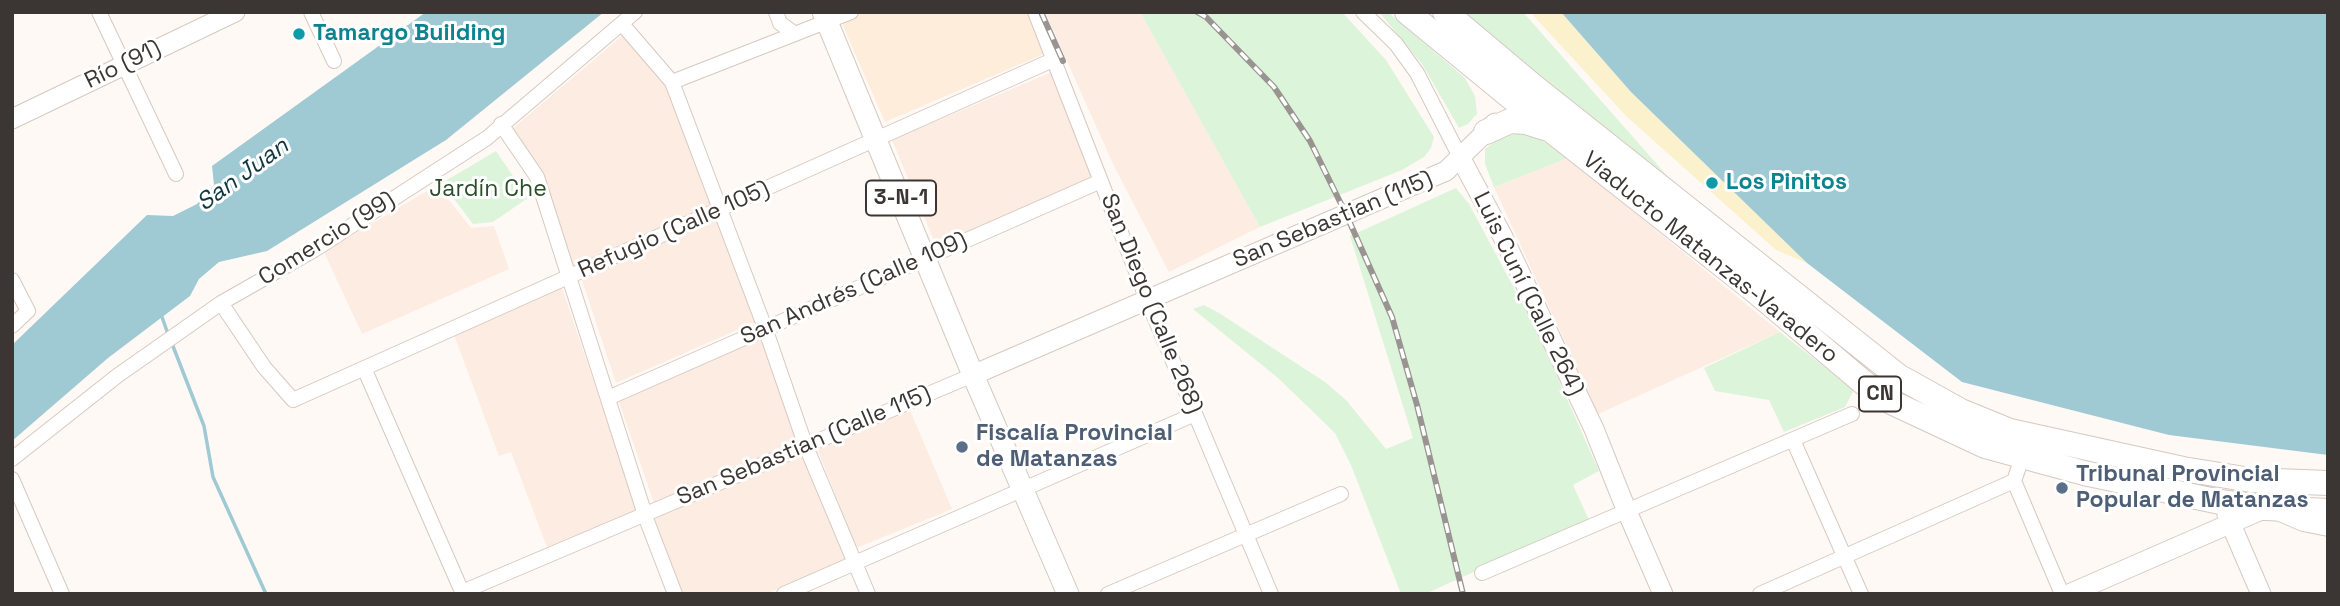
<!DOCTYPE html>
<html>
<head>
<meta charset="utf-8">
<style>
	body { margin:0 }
	#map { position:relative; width:2340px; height:606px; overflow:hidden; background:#fff9f6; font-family:"Space Grotesk",sans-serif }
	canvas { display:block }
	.frame { position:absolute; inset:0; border:14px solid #3b3633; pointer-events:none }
</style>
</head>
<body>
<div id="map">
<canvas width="2340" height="606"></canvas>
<div class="frame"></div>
</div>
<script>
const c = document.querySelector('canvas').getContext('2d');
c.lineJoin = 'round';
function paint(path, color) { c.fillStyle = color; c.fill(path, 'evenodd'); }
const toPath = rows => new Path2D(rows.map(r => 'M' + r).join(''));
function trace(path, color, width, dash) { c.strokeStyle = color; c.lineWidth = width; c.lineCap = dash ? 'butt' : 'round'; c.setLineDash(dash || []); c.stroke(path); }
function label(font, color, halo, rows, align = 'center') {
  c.font = font + ' "Space Grotesk",sans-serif'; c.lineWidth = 6; c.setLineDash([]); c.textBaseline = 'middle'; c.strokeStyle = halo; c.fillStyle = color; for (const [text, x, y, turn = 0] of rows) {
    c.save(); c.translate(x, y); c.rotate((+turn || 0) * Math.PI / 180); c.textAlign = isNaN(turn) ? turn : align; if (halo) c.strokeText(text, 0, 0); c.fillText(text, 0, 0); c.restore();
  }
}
const commercial = toPath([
	[848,12,1028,12,1044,54,885,122,843,26]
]);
const built = toPath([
	[1045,12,1140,12,1260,227,1169,272,1114,166],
	[622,36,669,86,713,205,573,268,511,130],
	[1052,72,1097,177,936,245,892,140],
	[1568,158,1780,332,1598,414,1494,187],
	[437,185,471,228,494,226,509,269,362,334,324,252],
	[716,217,755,322,616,383,581,277],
	[561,285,637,510,547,547,511,452,499,456,453,332],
	[760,337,798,441,654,503,618,399],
	[909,408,952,509,856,548,817,448],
	[804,450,849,560,765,594,680,594,649,515]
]);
const green = toPath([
	[1140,12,1342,12,1386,60,1434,137,1431,148,1424,157,1402,170,1260,227],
	[1379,12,1388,12,1465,78,1475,96,1477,114,1468,124,1459,128,1422,64],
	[1458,12,1523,12,1670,179],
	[1530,132,1568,158,1494,187,1485,164,1485,149,1498,139,1508,135],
	[496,151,528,198,493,222,473,224,442,183],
	[1456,188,1469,204,1536,329,1599,471,1573,485,1589,520,1425,594,1401,594,1351,465,1335,433,1278,378,1193,309,1204,305,1219,313,1325,382,1346,400,1386,449,1413,438,1350,236],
	[1780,332,1854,390,1845,407,1784,432,1769,400,1715,391,1704,368]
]);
const sand = toPath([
	[1530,12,1561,12,1631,92,1807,263,1776,250,1626,116]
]);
const water = toPath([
	[426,12,604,12,446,140,267,251,219,262,199,279,190,296,108,358,12,441,12,345,147,215,173,216,197,204,214,185,212,166],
	[1561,12,2328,12,2328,455,2169,435,1962,382,1807,263,1631,92]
]);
const stream = toPath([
	[162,317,168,334],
	[171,341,204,426,213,477,266,594]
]);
const street = toPath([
	[99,12,176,174],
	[311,12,334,61],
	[776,12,780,23,795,34],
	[1035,12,1148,302,1271,594],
	[1363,12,1396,44,1417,73,1460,157],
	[622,24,672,82,765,328,805,444,868,594],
	[672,82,851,12],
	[501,124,537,177,647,521,675,594],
	[12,280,28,311,12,326],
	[221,303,264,367,293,400,1055,59],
	[364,368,463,594],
	[608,398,1101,181],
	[1793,440,1861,594],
	[12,459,117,376,221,303,314,250,487,138,635,12],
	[12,479,62,594],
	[2014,481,2062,594],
	[2280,514,2303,524,2328,529],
	[1482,573,1852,414],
	[462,592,973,375],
	[784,594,1195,414],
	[1108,594,1341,494],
	[1760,594,2014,481,2022,458]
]);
const secondary = toPath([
	[12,119,235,12],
	[1460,157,1503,237,1594,429,1626,509,1663,594],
	[973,375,1446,171,1495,123],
	[2227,515,2261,594],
	[2069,594,2266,508]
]);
const primary = toPath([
	[823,12,973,375,1068,594]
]);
const highway = toPath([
	[1407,12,1552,131,1754,290,1864,383,1893,403,1985,446,2084,473,2220,502,2266,508,2328,511],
	[1445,12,1533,86,1898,376,1961,411,2010,431,2183,469,2251,480,2328,483],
	[1486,132,1510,121,1526,122,1545,128]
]);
const rail = toPath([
	[1041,12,1063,61],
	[1197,12,1206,17,1274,87,1310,141,1346,214,1392,317,1417,405,1463,594]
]);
const markers = [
	[299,34,7,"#0f9aa8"],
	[1712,183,7,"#0f9aa8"],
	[962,447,7,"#5c6f8a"],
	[2062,488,7,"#5c6f8a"]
];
const shields = [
	[901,198,70],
	[1880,394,42]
];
const shieldNames = [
	["3-N-1",901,198],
	["CN",1880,394]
];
const cultureNames = [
	["Tamargo Building",313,34],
	["Los Pinitos",1726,183]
];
const streetNames = [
	["Río (91)",123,65,-26],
	["San Sebastian (115)",1333,220,-23],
	["Refugio (Calle 105)",674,230,-24],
	["Comercio (99)",327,239,-32],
	["Viaducto Matanzas-Varadero",1710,258,39],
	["San Andrés (Calle 109)",854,289,-24],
	["Luis Cuní (Calle 264)",1528,294,64],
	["San Diego (Calle 268)",1151,304,68],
	["San Sebastian (Calle 115)",804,446,-23]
];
const parkNames = [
	["Jardín Che",488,190]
];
const serviceNames = [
	["Fiscalía Provincial",976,434],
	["de Matanzas",976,460],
	["Tribunal Provincial",2076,475],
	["Popular de Matanzas",2076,501]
];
const waterNames = [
	["San Juan",243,175,-36]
];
paint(commercial, '#ffeddc');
paint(built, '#fcece1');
paint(green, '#dcf4d9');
paint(sand, '#fbf1cc');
paint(water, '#9fc9d3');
trace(stream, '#9fc9d3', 3.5);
trace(street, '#d6c9c0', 16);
trace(secondary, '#d6c9c0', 21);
trace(primary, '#d6c9c0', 23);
trace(highway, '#d6c9c0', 26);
trace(street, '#fff', 14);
trace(secondary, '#fff', 19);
trace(primary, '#fff', 21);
trace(highway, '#fff', 24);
trace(rail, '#999491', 6);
trace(rail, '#fff', 3.5, [10]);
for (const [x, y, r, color] of markers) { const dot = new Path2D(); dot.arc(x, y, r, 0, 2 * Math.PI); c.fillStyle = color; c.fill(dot); trace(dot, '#fff', 2.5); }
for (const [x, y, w] of shields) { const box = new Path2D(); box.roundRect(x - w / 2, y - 17.5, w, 35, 5); c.fillStyle = '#fff'; c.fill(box); trace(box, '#3b3633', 2); }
label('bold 21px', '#3b3633', null, shieldNames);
label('bold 23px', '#0d838f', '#fff', cultureNames, 'left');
label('23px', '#3b3633', '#fff', streetNames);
label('23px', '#2a4e27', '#fff', parkNames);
label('bold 23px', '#4e5e75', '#fff', serviceNames, 'left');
label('italic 24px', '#0e373f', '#fff', waterNames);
</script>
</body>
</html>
